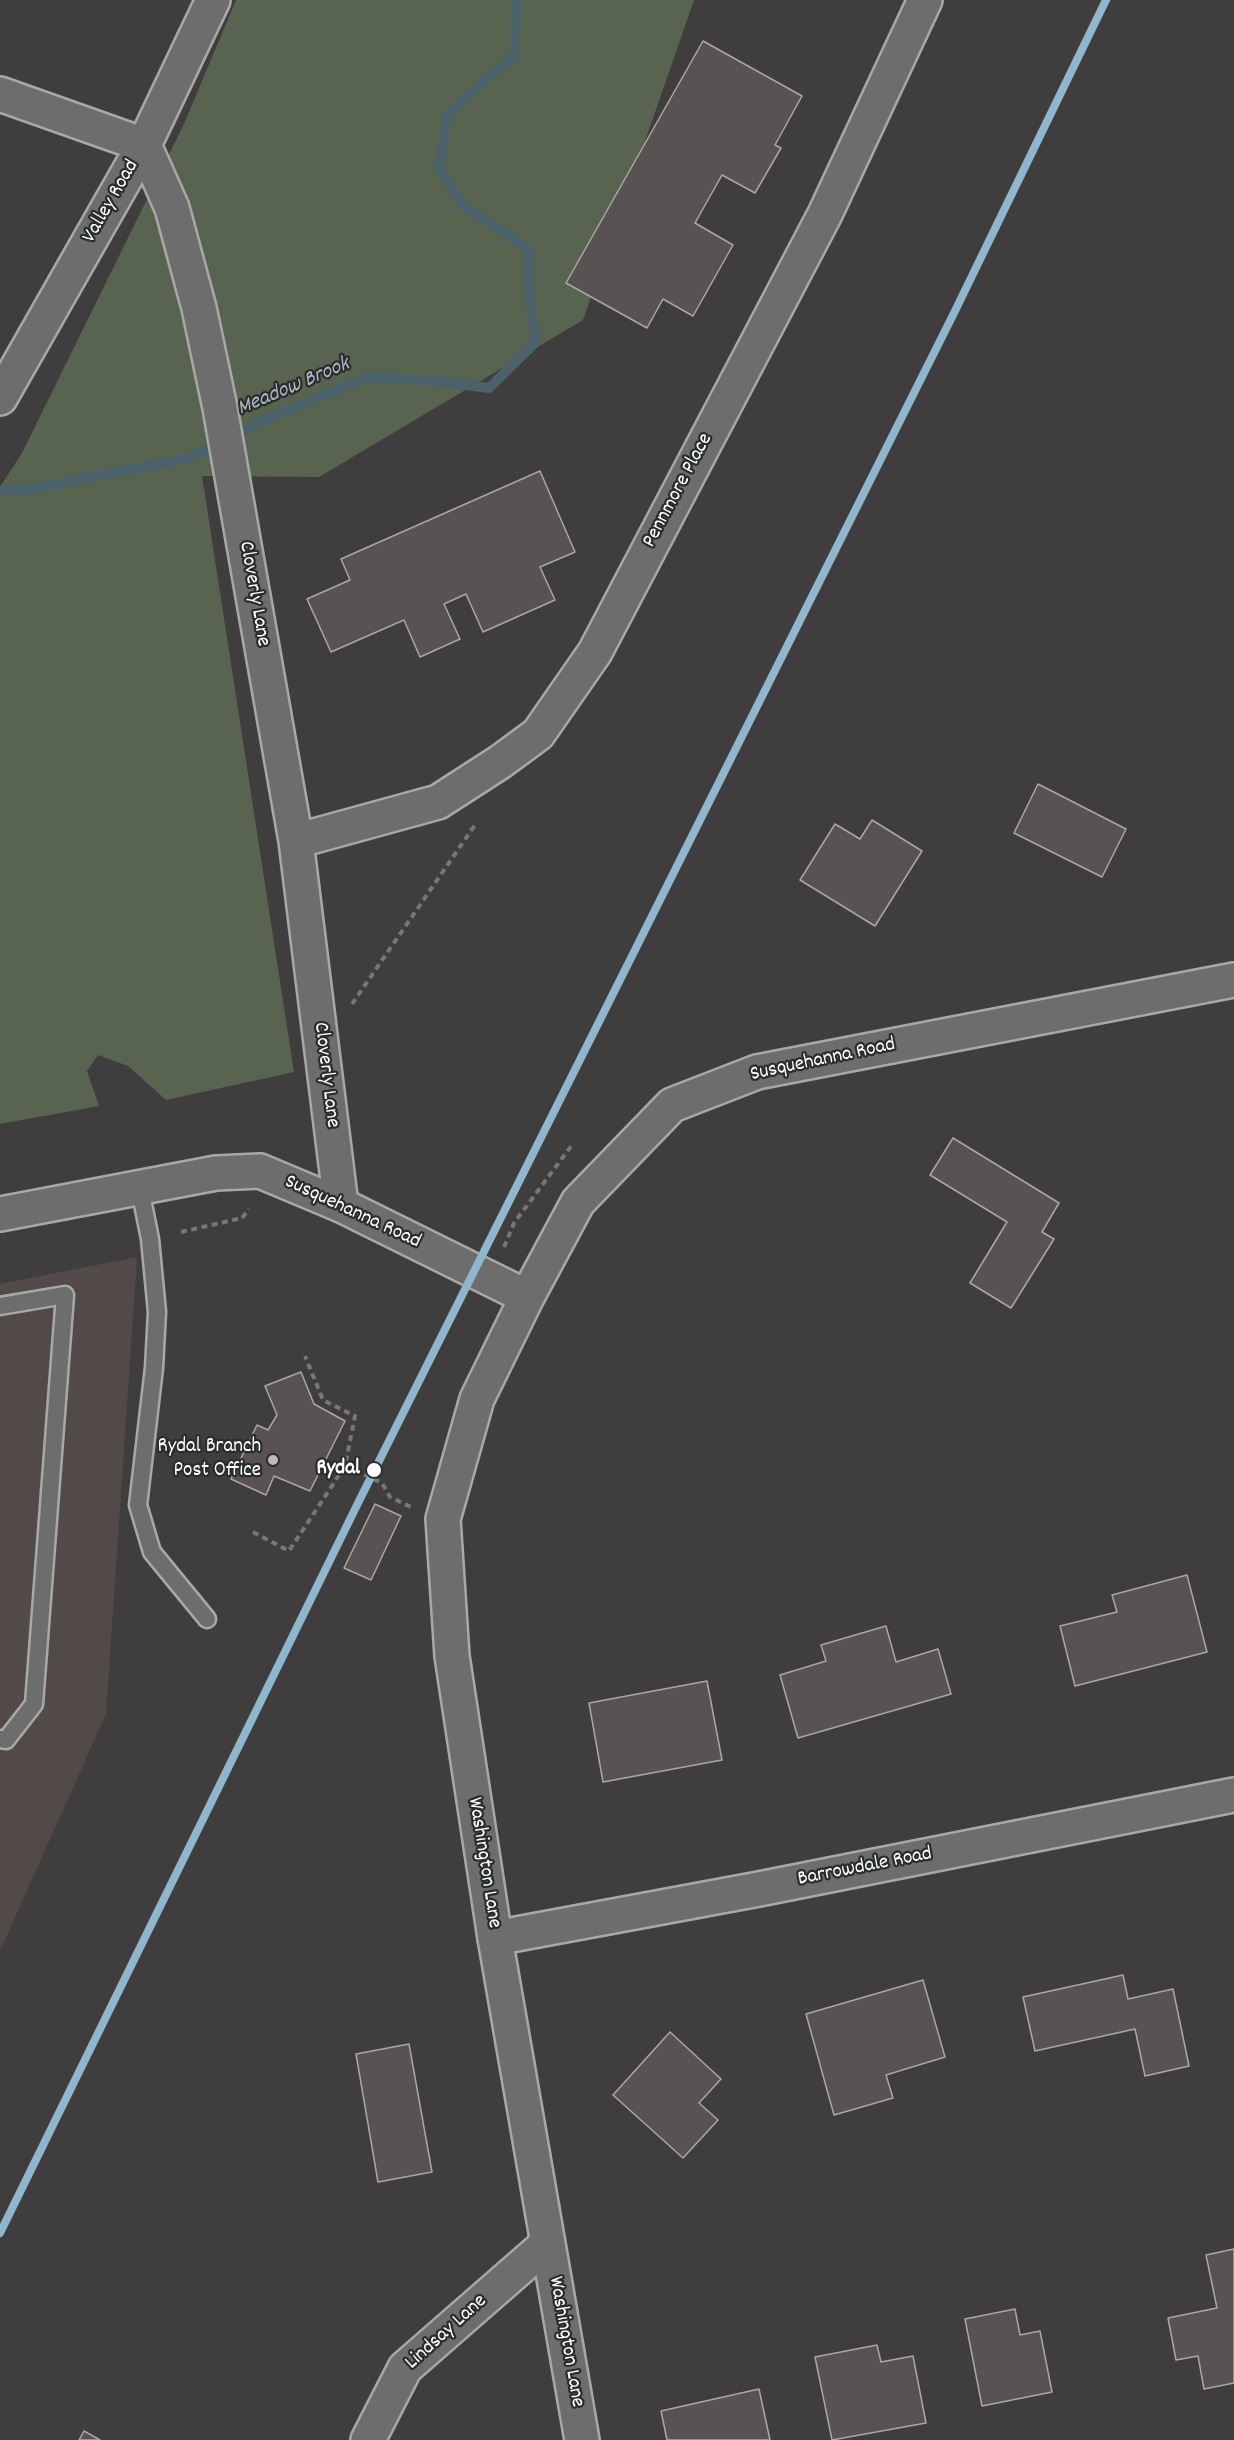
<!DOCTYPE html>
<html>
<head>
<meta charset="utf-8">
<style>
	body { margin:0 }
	canvas { display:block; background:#3f3d3d }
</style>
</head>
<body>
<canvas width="1234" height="2440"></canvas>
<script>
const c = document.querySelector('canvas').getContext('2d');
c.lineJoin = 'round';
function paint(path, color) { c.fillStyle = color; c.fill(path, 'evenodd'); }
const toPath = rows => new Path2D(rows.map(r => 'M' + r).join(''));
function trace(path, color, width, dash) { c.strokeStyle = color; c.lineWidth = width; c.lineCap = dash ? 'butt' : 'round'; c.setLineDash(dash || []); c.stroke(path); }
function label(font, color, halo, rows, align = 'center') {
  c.font = font + ' Dekko,sans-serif'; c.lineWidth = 4.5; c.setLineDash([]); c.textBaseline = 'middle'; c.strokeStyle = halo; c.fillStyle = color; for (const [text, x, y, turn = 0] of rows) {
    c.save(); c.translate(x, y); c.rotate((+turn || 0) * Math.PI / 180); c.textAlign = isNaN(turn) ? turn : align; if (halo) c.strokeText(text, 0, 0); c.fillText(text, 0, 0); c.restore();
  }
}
const built = toPath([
	[137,1257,106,1714,0,1951,0,1284]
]);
const green = toPath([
	[236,0,694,0,583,320,319,477,202,476,294,1072,166,1100,128,1066,98,1055,87,1071,99,1106,0,1124,0,487,22,453,184,124]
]);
const stream = toPath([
	[0,490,31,489,189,458,273,416,369,377,435,381,489,388,536,342,528,289,528,249,462,205,439,167,447,115,486,79,515,57,516,0]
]);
const building = toPath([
	[703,41,802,96,775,145,781,148,755,193,722,175,695,223,733,245,693,316,663,299,647,328,566,283,703,41],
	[540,471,575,552,540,567,555,600,483,632,466,594,444,604,460,639,420,657,404,620,331,652,307,599,350,580,341,559,540,471],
	[1038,784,1126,829,1102,877,1014,833,1038,784],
	[872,820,922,851,875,926,800,880,835,824,860,839,872,820],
	[953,1138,1059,1203,1042,1232,1054,1239,1011,1308,970,1283,1007,1222,930,1175,953,1138],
	[301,1372,314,1404,345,1421,310,1491,274,1476,266,1495,231,1479,257,1425,268,1430,277,1415,265,1386,301,1372],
	[375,1504,401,1516,371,1580,344,1568,375,1504],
	[1187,1575,1207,1652,1075,1686,1060,1626,1117,1612,1112,1595,1187,1575],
	[886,1626,896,1662,938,1649,951,1694,798,1738,780,1675,826,1661,821,1645,886,1626],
	[707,1681,722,1760,603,1782,589,1703,707,1681],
	[1123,1975,1128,1999,1173,1989,1189,2066,1145,2076,1135,2029,1035,2051,1023,1997,1123,1975],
	[923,1980,945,2057,886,2075,893,2098,834,2115,806,2014,923,1980],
	[670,2032,721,2079,699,2103,718,2120,683,2158,613,2095,670,2032],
	[409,2044,432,2172,378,2182,356,2054,409,2044],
	[1234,2249,1234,2383,1204,2389,1198,2356,1176,2360,1168,2318,1217,2308,1206,2255,1234,2249],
	[1015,2309,1020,2335,1040,2331,1052,2392,982,2406,965,2319,1015,2309],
	[877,2345,881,2362,913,2356,926,2423,832,2440,815,2357,877,2345],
	[759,2389,770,2440,667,2440,661,2411,759,2389],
	[84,2431,100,2440,79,2440,84,2431]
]);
const path = toPath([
	[352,1004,477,822],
	[181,1232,242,1218,249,1209],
	[504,1247,514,1223,572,1145],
	[345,1466,382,1483,390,1497,411,1507],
	[253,1532,289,1551,345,1466,355,1416,323,1400,305,1356]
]);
const lane = toPath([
	[140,1189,150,1239,157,1312,154,1368,138,1505,152,1552,207,1619],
	[0,1306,65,1295,34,1704,6,1740,0,1739]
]);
const street = toPath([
	[0,94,144,145,172,208,199,308,220,408,296,841,341,1205],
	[296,841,438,802,500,762,538,734,595,652,825,214,925,0],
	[495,1938,759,1889,1234,1795],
	[368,2440,405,2368,547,2244]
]);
const secondary = toPath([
	[0,398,144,145,213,0],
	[0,1214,216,1173,260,1171,341,1205,527,1297],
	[582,2440,495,1938,452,1656,443,1519,477,1399,527,1297,578,1202,672,1105,757,1072,1234,980]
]);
const rail1 = toPath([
	[0,2233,359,1501,955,311,1106,0]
]);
const markers = [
	[273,1460,6,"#bcbbbb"],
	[374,1470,8,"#fff"]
];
const streetNames = [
	["Valley Road",112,202,-60],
	["Pennmore Place",679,491,-62],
	["Cloverly Lane",253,594,80],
	["Susquehanna Road",823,1061,-12],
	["Cloverly Lane",325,1075,83],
	["Susquehanna Road",352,1213,25],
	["Washington Lane",483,1863,81],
	["Barrowdale Road",865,1868,-11],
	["Lindsay Lane",447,2333,-42],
	["Washington Lane",565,2342,80]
];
const poiNames = [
	["Rydal Branch",261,1448],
	["Post Office",261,1472]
];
const stopNames = [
	["Rydal",360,1470]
];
const waterNames = [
	["Meadow Brook",294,388,-23]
];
paint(built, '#514a49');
paint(green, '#58644f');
trace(stream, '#4b626b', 10);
paint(building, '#585352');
trace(building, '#a9a8a8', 1.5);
trace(lane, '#a9a8a8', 21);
trace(street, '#a9a8a8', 38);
trace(secondary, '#a9a8a8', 38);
trace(path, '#767777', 4, [6, 4.5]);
trace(lane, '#6d6d6d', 16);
trace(street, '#6d6d6d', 33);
trace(secondary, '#6d6d6d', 33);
trace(rail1, '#90b6cd', 8);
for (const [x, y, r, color] of markers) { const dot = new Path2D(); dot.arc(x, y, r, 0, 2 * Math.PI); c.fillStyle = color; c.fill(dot); trace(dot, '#2a2d2e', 2); }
label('21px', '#fff', '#2a2d2e', streetNames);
label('21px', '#fff', '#2a2d2e', poiNames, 'right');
label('bold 21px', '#fff', '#2a2d2e', stopNames, 'right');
label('italic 22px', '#aebabf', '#2a2d2e', waterNames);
</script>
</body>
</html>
